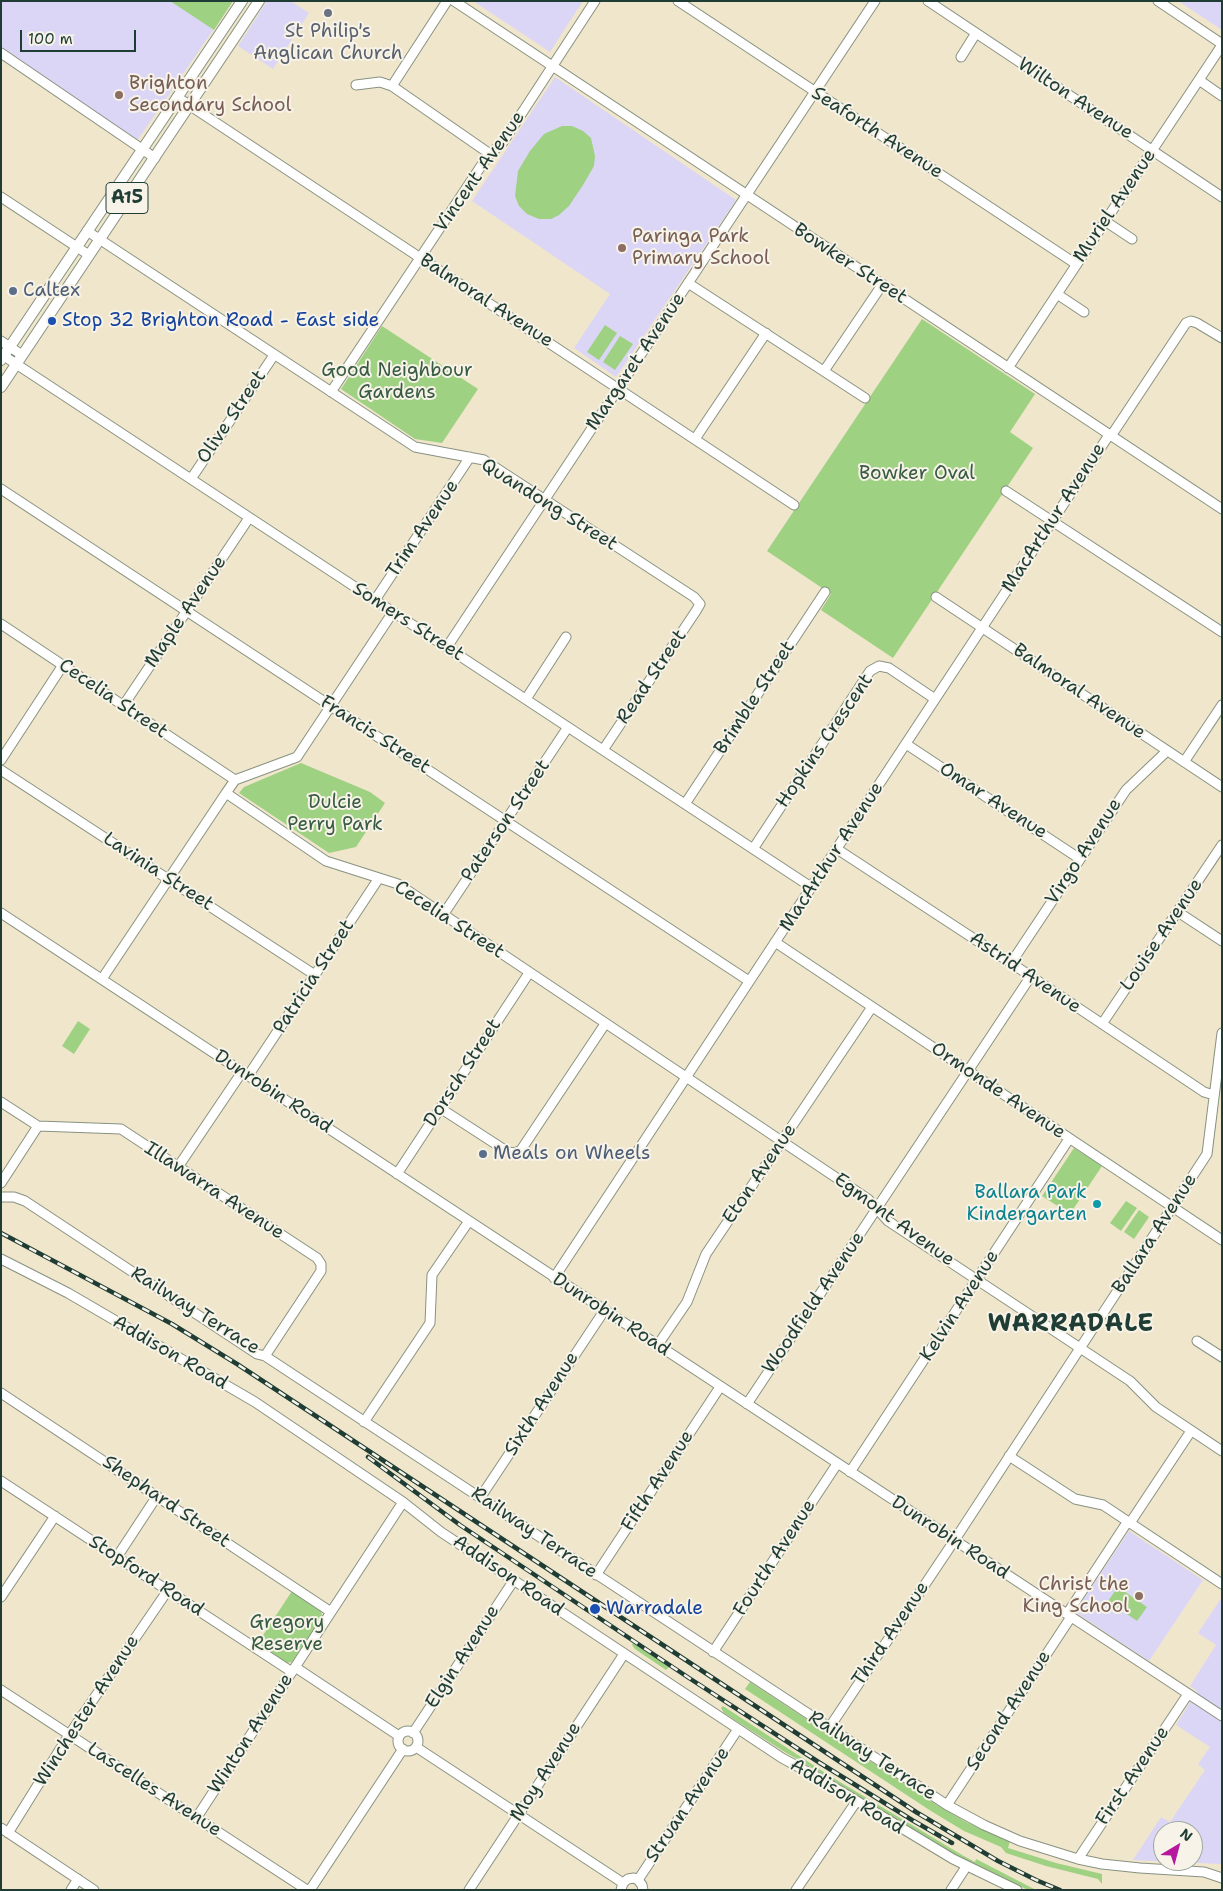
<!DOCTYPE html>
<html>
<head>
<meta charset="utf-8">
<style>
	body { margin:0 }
	#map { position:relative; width:1223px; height:1891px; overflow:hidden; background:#f0e6cc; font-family:"Shantell Sans",sans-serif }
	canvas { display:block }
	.frame { position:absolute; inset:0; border:2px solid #1f3d34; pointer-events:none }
	.north { position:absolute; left:1153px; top:1821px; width:50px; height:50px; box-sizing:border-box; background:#f7f3e8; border:1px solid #a1aaa0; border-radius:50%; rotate:37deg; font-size:14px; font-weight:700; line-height:20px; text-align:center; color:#1f3d34 }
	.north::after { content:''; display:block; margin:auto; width:18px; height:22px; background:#b5179e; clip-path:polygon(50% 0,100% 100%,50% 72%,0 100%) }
	.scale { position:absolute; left:20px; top:30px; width:116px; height:22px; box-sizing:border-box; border:2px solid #1f3d34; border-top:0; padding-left:6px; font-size:15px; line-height:18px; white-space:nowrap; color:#1f3d34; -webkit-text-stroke:4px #f7f3e8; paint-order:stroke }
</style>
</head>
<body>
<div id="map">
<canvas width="1223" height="1891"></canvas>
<div class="frame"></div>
<div class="north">N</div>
<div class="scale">100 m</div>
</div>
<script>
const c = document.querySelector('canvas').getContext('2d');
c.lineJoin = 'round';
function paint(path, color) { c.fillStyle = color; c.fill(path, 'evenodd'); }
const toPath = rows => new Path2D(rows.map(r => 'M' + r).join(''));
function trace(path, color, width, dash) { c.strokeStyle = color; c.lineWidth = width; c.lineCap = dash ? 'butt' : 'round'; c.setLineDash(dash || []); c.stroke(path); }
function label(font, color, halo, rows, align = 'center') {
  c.font = font + ' "Shantell Sans",sans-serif'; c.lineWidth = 4; c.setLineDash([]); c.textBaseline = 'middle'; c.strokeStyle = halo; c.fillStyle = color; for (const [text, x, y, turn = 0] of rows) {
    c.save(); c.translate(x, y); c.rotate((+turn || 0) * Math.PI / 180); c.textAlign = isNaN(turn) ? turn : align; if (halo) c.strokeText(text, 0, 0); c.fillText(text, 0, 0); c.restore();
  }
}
const built = toPath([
	[1,1,233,1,137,141,1,49],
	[267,1,291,1,309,13,273,69,238,46],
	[473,1,583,1,550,52],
	[1178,1,1222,1,1222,30],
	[555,77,736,200,616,377,574,348,610,294,472,201],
	[1129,1531,1203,1580,1149,1661,1075,1612],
	[1222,1597,1222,1862,1220,1864,1133,1860,1161,1817,1170,1822,1205,1770,1198,1764,1210,1747,1176,1725,1197,1691,1190,1686,1216,1645,1198,1633],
	[1163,1831,1193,1831,1193,1861,1163,1861]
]);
const green = toPath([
	[170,1,233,1,214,30],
	[562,126,572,126,583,131,591,138,595,156,594,166,583,185,569,206,559,215,551,219,539,219,527,214,519,206,515,196,518,171,530,151,544,134],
	[922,319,1035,394,1010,432,1033,448,893,658,821,610,831,594,767,551],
	[605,325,617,333,599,360,587,352],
	[382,326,478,389,442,443,415,439,341,389],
	[620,336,633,344,615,370,603,362],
	[301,763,370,792,385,803,356,847,329,853,239,793,244,787],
	[78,1021,90,1029,74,1054,62,1046],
	[1074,1148,1102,1166,1070,1214,1042,1196],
	[1126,1201,1137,1208,1121,1231,1110,1223],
	[1139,1210,1149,1217,1134,1239,1124,1232],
	[1118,1587,1147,1607,1137,1621,1108,1601],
	[292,1591,321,1610,322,1617,292,1662,286,1663,258,1643],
	[633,1643,669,1667,666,1670,635,1649,632,1645],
	[750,1682,937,1805,968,1823,1010,1841,1008,1848,1056,1863,1102,1874,1102,1884,1098,1879,1046,1866,1006,1853,1001,1847,964,1831,931,1811,745,1689],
	[723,1706,830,1776,962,1855,975,1862,976,1859,1036,1890,1028,1890,949,1852,821,1773,783,1751,724,1713,721,1708]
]);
const minor = toPath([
	[447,1,392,86,490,154],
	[454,1,1222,509],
	[678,1,1076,264],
	[928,1,1222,197],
	[1158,1,1222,44],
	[1,53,155,158],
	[961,57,976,33],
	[1199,80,1222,96],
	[356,85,380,82,392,86],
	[177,97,794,505],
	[1,197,89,255],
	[1105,221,1132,239],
	[87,231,415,447,484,460,694,597,700,604,696,611,603,750],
	[688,283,865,398],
	[1057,294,1084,312],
	[1,341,22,355],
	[4,356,811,887],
	[1008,368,1222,45],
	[824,371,882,285],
	[331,392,487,157,503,142,595,1],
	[1111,436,1186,323,1191,321,1197,323,1222,338],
	[695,439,766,333],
	[191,479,274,355],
	[1,489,749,981],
	[1006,491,1222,632],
	[936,597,1222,787],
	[375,600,470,457],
	[1,624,235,780,226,793,326,861,398,884,868,1199,888,1221,1130,1381,1156,1407,1222,1451],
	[447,647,875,1],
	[526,699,566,637],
	[123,706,249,518],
	[906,744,1080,859],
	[1,760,63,665],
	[1184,762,1222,705],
	[1,770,315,975],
	[235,780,297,757,393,612],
	[685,804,825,592],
	[753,849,870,671,879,666,889,668,935,699],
	[837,849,1011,963,1204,1092,1214,1095],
	[1178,912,1222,941],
	[1,913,1222,1716],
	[443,915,568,727],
	[775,942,1222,1240],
	[1011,963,1126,790,1167,751],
	[102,979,226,793],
	[1102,1024,1222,845],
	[248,1076,379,878],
	[1,1102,38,1126,121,1129,317,1258,321,1264,321,1271,265,1356],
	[440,1108,508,1152,515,1153,521,1150,605,1024],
	[178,1167,242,1072],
	[397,1174,529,973],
	[1,1183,38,1126],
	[1,1197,14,1197,25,1201,257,1354,265,1356,947,1805,984,1825,1020,1841,1078,1859,1102,1864,1140,1868,1204,1872,1222,1878],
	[1,1259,68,1293,255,1402,403,1502,441,1532,782,1758,817,1777,953,1859,1017,1890],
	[554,1278,1109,435],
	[1197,1341,1222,1357],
	[657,1346,687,1302,706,1254,872,1007],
	[1,1393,331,1612],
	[747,1404,1031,976],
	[364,1422,430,1323,432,1275,469,1221],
	[1009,1456,1075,1499,1103,1505,1222,1584],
	[850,1472,1069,1139],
	[1,1481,292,1672],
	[480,1498,604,1311],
	[1130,1523,1191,1431],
	[117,1557,157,1496],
	[596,1575,720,1387],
	[1,1597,55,1516],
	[1067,1614,1128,1521],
	[713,1652,837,1464],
	[295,1667,399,1736],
	[1,1690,307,1890],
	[829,1728,954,1541,1207,1154,1222,1033],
	'398 1741a10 10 0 1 1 20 0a10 10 0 1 1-20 0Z',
	[413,1733,514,1580],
	[416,1747,623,1883],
	[947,1805,1071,1617],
	[197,1817,403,1502],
	[1,1828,94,1890],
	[8,1833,69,1735,168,1590],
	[1078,1859,1188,1694],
	[638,1880,738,1729],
	[71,1890,78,1879],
	[310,1890,403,1749],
	[469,1890,624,1654],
	[621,1890,623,1883,628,1879,634,1878,638,1880,642,1885,643,1890],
	[796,1890,856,1802],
	[951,1890,966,1867]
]);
const major = toPath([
	[1,360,242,1],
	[1,387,259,1]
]);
const rail = toPath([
	[1,1233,172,1324,237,1364,916,1812,998,1861,1036,1880,1060,1890],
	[368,1457,460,1525,689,1678,820,1763,912,1820,952,1843]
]);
const markers = [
	[328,13,5,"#6b7280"],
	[119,95,5,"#8d6e63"],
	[622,248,5,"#8d6e63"],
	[13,291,5,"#5c6f8a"],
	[52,321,5,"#1a4fb4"],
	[483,1154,5,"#5c6f8a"],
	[1097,1204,5,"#0f9aa8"],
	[1139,1596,5,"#8d6e63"],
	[595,1609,6,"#1a4fb4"]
];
const shields = [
	[127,198,42]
];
const shieldNames = [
	["A15",127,198]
];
const worshipNames = [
	["St Philip's",328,32],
	["Anglican Church",328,54]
];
const educationNames = [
	["Brighton",129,84],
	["Secondary School",129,106],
	["Paringa Park",632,237],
	["Primary School",632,259],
	["Christ the",1129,1585,"right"],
	["King School",1129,1607,"right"]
];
const streetNames = [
	["Wilton Avenue",1075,99,33],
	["Seaforth Avenue",877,133,33],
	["Vincent Avenue",480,172,-55],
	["Muriel Avenue",1115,206,-56],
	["Bowker Street",850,264,33],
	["Balmoral Avenue",486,301,33],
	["Margaret Avenue",636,362,-56],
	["Olive Street",232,417,-56],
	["Quandong Street",549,505,32],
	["MacArthur Avenue",1054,518,-57],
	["Trim Avenue",423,529,-56],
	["Maple Avenue",186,612,-56],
	["Somers Street",408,622,33],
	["Read Street",652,677,-56],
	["Balmoral Avenue",1079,692,34],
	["Brimble Street",755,698,-57],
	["Cecelia Street",113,699,34],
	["Francis Street",375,735,33],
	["Hopkins Crescent",825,741,-56],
	["Omar Avenue",993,801,33],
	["Paterson Street",506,821,-56],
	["Virgo Avenue",1084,852,-57],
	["MacArthur Avenue",832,857,-57],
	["Lavinia Street",158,872,33],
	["Cecelia Street",449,920,33],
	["Louise Avenue",1162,935,-56],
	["Astrid Avenue",1025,973,34],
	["Patricia Street",314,977,-57],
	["Dorsch Street",463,1073,-57],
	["Ormonde Avenue",998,1091,34],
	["Dunrobin Road",273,1092,33],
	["Eton Avenue",760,1174,-56],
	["Illawarra Avenue",214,1191,33],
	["Egmont Avenue",894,1220,36],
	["Ballara Avenue",1155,1234,-57],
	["Woodfield Avenue",814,1303,-56],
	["Kelvin Avenue",960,1306,-57],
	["Railway Terrace",195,1311,32],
	["Dunrobin Road",611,1315,33],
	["Addison Road",170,1353,30],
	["Sixth Avenue",542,1404,-57],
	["Fifth Avenue",658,1481,-57],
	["Shephard Street",166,1502,34],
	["Railway Terrace",534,1533,34],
	["Dunrobin Road",950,1538,33],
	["Fourth Avenue",775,1558,-57],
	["Stopford Road",146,1576,33],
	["Addison Road",508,1576,34],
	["Third Avenue",891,1634,-56],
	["Elgin Avenue",463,1657,-57],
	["Winchester Avenue",87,1711,-57],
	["Second Avenue",1009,1711,-57],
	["Winton Avenue",251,1734,-57],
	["Railway Terrace",872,1756,33],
	["Moy Avenue",546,1772,-57],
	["First Avenue",1133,1776,-56],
	["Lascelles Avenue",154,1790,33],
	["Addison Road",847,1797,31],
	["Struan Avenue",688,1805,-56]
];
const serviceNames = [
	["Caltex",23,291],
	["Meals on Wheels",493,1154]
];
const transitNames = [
	["Stop 32 Brighton Road - East side",62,321],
	["Warradale",606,1609]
];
const parkNames = [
	["Good Neighbour",397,371],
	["Gardens",397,393],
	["Bowker Oval",917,474],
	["Dulcie",335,803],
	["Perry Park",335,825],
	["Gregory",287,1623],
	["Reserve",287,1645]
];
const cultureNames = [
	["Ballara Park",1087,1193],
	["Kindergarten",1087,1215]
];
const districtNames = [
	["WARRADALE",1071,1325]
];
paint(built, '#dcd6f6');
paint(green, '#9ed181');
trace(minor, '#889280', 11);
trace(major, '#889280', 12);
trace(minor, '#fff', 9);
trace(major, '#fff', 10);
trace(rail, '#1f3d34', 4.5);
trace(rail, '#f7f3e8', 2.5, [8]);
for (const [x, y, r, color] of markers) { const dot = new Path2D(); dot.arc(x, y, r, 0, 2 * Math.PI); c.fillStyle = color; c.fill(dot); trace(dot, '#f7f3e8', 2); }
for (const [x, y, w] of shields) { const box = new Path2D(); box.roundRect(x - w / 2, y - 15.5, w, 31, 4); c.fillStyle = '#f7f3e8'; c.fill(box); trace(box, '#1f3d34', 1); }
label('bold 18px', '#1f3d34', null, shieldNames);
label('19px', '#5b616d', '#f7f3e8', worshipNames);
label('19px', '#785e54', '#f7f3e8', educationNames, 'left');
label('19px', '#1f3d34', '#f7f3e8', streetNames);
label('19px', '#4e5e75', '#f7f3e8', serviceNames, 'left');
label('19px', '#164399', '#f7f3e8', transitNames, 'left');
label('19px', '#385b43', '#f7f3e8', parkNames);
label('19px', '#0d838f', '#f7f3e8', cultureNames, 'right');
c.letterSpacing = '1px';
label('bold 24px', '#1f3d34', '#f7f3e8', districtNames);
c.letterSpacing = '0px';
</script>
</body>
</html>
